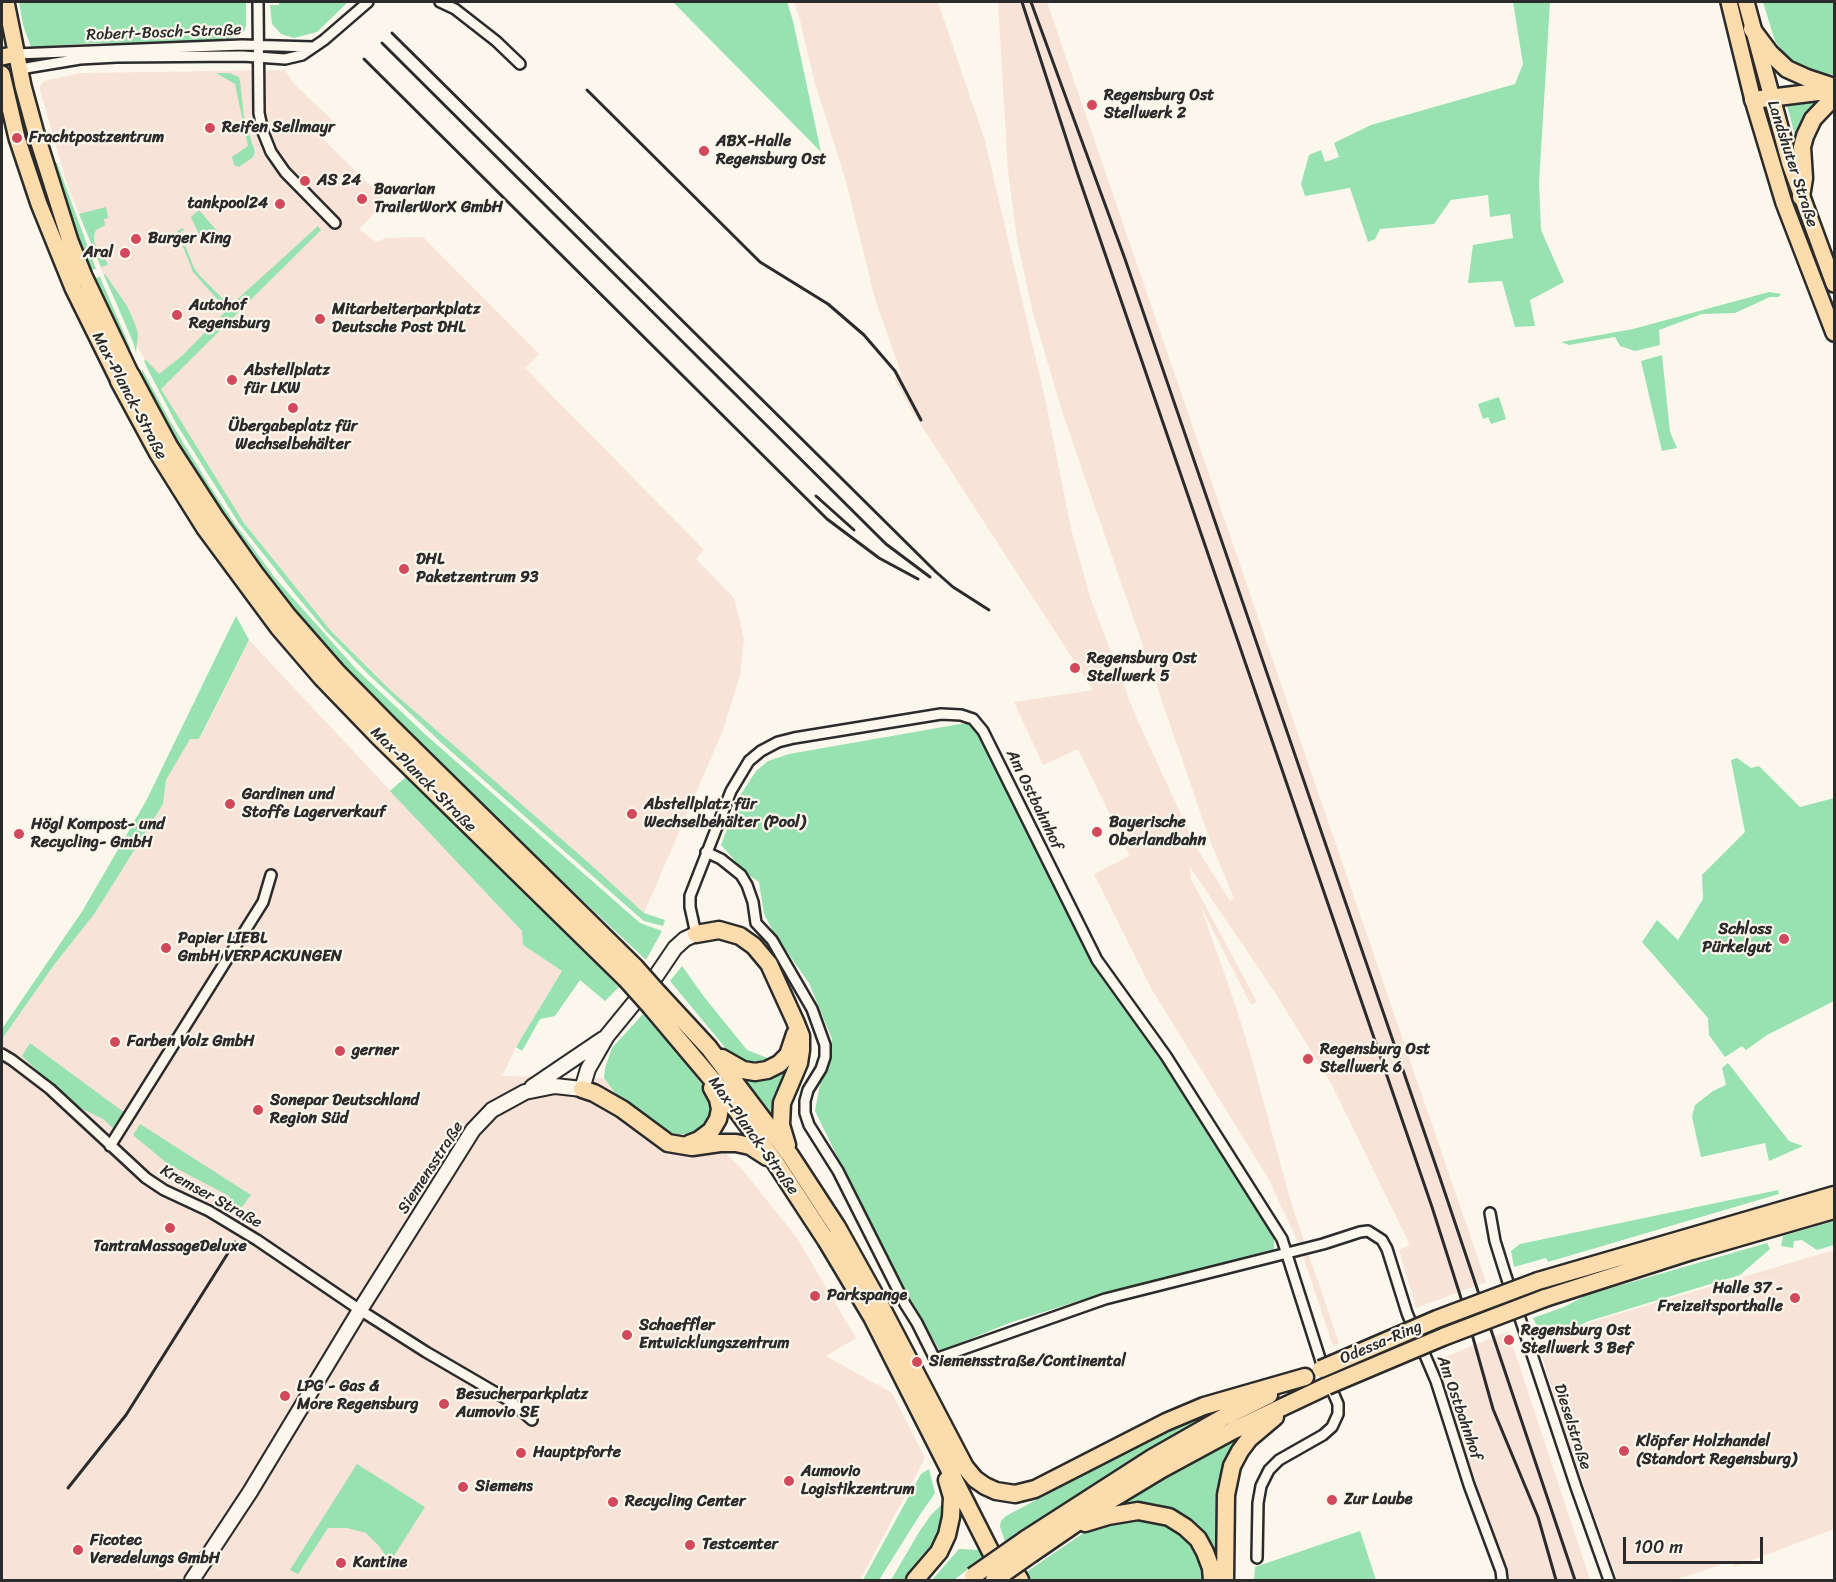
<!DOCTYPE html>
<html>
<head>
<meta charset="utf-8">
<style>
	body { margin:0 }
	#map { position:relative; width:1836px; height:1582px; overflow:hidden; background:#fbf7ec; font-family:Sriracha,sans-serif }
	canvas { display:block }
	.frame { position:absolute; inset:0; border:3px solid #2b2b2b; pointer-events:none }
	.scale { position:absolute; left:1623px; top:1537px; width:140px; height:27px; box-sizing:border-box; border:3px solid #2b2b2b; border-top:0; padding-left:8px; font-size:18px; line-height:21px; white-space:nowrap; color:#2b2b2b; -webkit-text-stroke:4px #fbf7ec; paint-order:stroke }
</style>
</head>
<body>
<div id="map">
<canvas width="1836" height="1582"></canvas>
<div class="frame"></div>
<div class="scale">100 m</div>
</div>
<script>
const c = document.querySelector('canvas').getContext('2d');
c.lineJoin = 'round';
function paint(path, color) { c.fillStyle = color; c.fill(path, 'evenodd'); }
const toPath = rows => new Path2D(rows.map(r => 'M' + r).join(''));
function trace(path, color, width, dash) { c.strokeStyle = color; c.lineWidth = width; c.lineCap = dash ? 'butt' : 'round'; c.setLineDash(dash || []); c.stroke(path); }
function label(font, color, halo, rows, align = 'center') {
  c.font = font + ' Sriracha,sans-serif'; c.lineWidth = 4.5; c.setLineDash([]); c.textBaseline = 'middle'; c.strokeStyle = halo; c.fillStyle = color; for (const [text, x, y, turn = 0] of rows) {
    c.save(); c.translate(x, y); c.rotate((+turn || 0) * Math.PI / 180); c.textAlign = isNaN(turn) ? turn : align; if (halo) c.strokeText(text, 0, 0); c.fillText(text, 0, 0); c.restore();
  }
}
const built = toPath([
	[794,2,938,2,985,141,1046,403,1071,529,1091,600,1136,717,1196,847,1230,901,1234,898,1212,846,1062,411,1033,313,1017,239,1008,171,998,2,1047,2,1486,1282,1416,1308,1399,1250,1410,1245,1331,1083,1274,991,1190,867,1191,879,1257,1002,1251,1005,1201,907,1236,1007,1251,1056,1292,1206,1339,1343,1333,1346,1299,1244,1268,1178,1151,988,1094,874,1130,856,1078,749,1043,765,1014,702,1093,690,912,411,894,378,901,374,899,367,875,299,846,181,814,80,800,20],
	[285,70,294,84,333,121,319,135,386,201,359,229,376,242,386,238,423,237,539,354,525,368,704,550,696,559,734,598,744,639,740,675,723,730,644,913,589,863,388,689,331,631,244,523,161,389,137,345,106,281,66,181,40,90,40,86,44,81,81,73],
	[249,640,522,931,523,945,562,971,516,1047,502,1076,604,1078,615,1093,666,1131,677,1134,692,1134,701,1130,741,1168,797,1238,856,1338,826,1356,892,1393,925,1458,860,1580,2,1580,2,1039,54,965,95,913,163,804,166,780,190,738,200,739],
	[1834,1250,1834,1529,1734,1567,1732,1561,1675,1580,1617,1580,1563,1427,1538,1343,1568,1334,1591,1322],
	[1508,1331,1590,1580,1504,1580,1433,1362]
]);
const green = toPath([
	[19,2,246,2,246,26,245,30,239,35,220,42,97,43,31,47,23,25],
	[279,2,348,2,317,32,294,38,281,34,272,24,270,5,279,5],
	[673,2,787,2,793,21,821,152],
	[1513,2,1550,2,1539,183,1541,230,1564,282,1530,300,1535,326,1515,327,1502,281,1468,283,1473,245,1513,238,1510,214,1490,217,1488,195,1451,200,1434,224,1380,229,1375,239,1368,242,1350,188,1305,196,1301,184,1309,155,1321,150,1325,162,1339,157,1334,143,1371,125,1515,84,1523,64],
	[1763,2,1834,2,1834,75,1811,72,1796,64,1785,54,1775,41],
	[216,73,229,73,239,77,240,81,244,118,255,152,253,157,239,167,234,165,232,157,248,146,235,84],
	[1821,101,1796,139,1787,106],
	[1771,122,1814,252,1834,304,1834,317,1788,193,1767,124],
	[55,163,57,163,96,269,90,270,89,267,71,222],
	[106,207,108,218,104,219,105,225,96,230,94,235,94,241,101,256,104,256,108,265,101,267,79,214],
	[199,210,218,232,204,245,191,217],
	[318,226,321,230,161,389,244,523,331,631,389,689,589,863,644,913,665,920,663,926,644,921,638,916,446,747,369,675,326,631,295,594,238,522,177,425,147,368,144,361,146,360,159,374,183,355,227,310,193,272,177,231,183,228,184,230,180,232,194,268,200,276,230,306],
	[105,274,127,306,135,324,138,334,136,353,133,342,104,275],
	[100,277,130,347,130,353,134,358,132,365,94,278],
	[1769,292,1781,294,1779,297,1770,297,1735,313,1702,314,1659,330,1660,345,1635,351,1620,346,1615,337,1569,345,1561,342,1633,329],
	[1662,355,1670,432,1677,448,1662,451,1641,361],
	[142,369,170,421,211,488,235,524,276,579,357,670,427,736,640,923,662,931,646,960,581,899,544,866,340,667,297,618,202,487,142,385],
	[1499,397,1506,419,1491,424,1488,417,1483,419,1478,404],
	[236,616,249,640,199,739,190,739,166,780,163,804,95,913,54,965,2,1039,2,1029,83,910,146,801],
	[966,723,975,730,985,743,1099,974,1160,1057,1274,1238,1274,1249,1088,1298,1012,1322,940,1351,897,1279,815,1111,820,1084,831,1061,832,1039,809,983,774,933,764,914,759,882,747,874,721,845,738,799,756,771,768,761,789,754],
	[1737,758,1751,768,1759,766,1800,807,1834,798,1834,1001,1767,1035,1746,1050,1742,1046,1725,1057,1709,1035,1708,1018,1642,942,1657,920,1678,940,1703,899,1702,875,1745,832,1731,760],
	[407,776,619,987,605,1001,580,980,555,1016,540,1019,522,1051,516,1047,562,971,523,945,522,931,390,791],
	[682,966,705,998,747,1050,775,1061,749,1066,733,1057,670,981],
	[643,1014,661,1031,711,1096,714,1104,709,1122,701,1130,692,1134,677,1134,666,1131,648,1119,615,1093,604,1078,605,1068,612,1048],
	[30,1043,125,1113,114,1129,103,1119,72,1104,22,1056],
	[793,1050,774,1119,742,1076],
	[1728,1063,1789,1141,1803,1146,1769,1161,1765,1143,1701,1157,1692,1117,1695,1105,1713,1091,1726,1085,1722,1068],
	[140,1124,251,1195,238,1212,235,1210,235,1205,229,1196,168,1164,133,1135],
	[1778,1190,1779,1194,1548,1262,1546,1258,1514,1267,1511,1251,1520,1244],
	[1834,1221,1834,1245,1817,1250,1802,1240,1794,1241,1793,1248,1781,1246,1783,1236],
	[1767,1243,1770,1249,1740,1275,1589,1321,1565,1332,1542,1337,1533,1318,1564,1307,1587,1295],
	[1211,1411,1215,1415,1139,1458,1005,1541,1000,1527,1001,1521,1006,1516,1183,1422],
	[1240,1434,1244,1438,1238,1446,1221,1577,1202,1537,1120,1508,1118,1503],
	[357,1464,425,1507,392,1559,386,1556,379,1546,366,1533,347,1528,328,1528,298,1574,290,1570],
	[929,1469,935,1493,921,1513,879,1580,863,1580,921,1474],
	[948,1498,939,1537,929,1554,909,1580,891,1580,919,1532,931,1515],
	[1115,1518,1162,1521,1192,1542,1207,1580,1026,1580,1022,1575,1085,1532],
	[1360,1531,1376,1580,1254,1580,1255,1567],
	[959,1549,980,1550,985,1556,954,1580,932,1580]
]);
const street = toPath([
	[258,2,259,113,263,132,271,152,285,172,335,223],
	[440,2,455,9,496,41,520,64],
	[16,54,242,45,313,47],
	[20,69,80,59,117,57,243,56,285,59,302,55,324,40,368,2],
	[706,852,721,859,741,875,747,885,753,902,756,923,772,940,812,1009,825,1045,825,1057,821,1069,808,1090,805,1101,805,1113,809,1125,838,1171,905,1304,917,1323,935,1359,1105,1299,1323,1244,1360,1232,1368,1231,1382,1240,1387,1249,1407,1313,1436,1381,1469,1485,1501,1571,1502,1580],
	[696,934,690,907,690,896,731,791,749,761,761,751,778,742,794,738,941,714,961,715,973,719,983,731,1097,960,1166,1056,1282,1239,1324,1371],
	[2,1054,12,1060,50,1089,146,1178,164,1190,209,1211,257,1240,360,1310,426,1352,510,1401,532,1420],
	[110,1146,263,902,271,875],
	[1490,1213,1495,1241,1505,1273,1576,1487,1609,1580],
	[1257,1558,1258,1503,1261,1486,1269,1470,1279,1460,1323,1435,1332,1427,1338,1414,1338,1404,1329,1383]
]);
const secondary = toPath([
	[532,1087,603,1039],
	[192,1580,250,1492,360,1310,473,1130,492,1110,525,1092,555,1086,582,1089,588,1069,607,1036,656,976,675,948,685,939,696,934]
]);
const primary = toPath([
	[6,2,23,86,35,130,70,241,84,276,131,375],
	[1729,2,1753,100,1784,203,1834,333],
	[1746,2,1790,164,1834,284],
	[2,57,16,54],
	[2,74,17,138,39,204,73,288,119,381]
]);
const highway = toPath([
	[1752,29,1770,53,1787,69,1807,78,1834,87],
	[1753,100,1834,90],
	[1801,197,1804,178,1802,147,1805,136,1813,119,1834,97],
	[131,375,169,446,215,517,256,575,287,615,336,671,388,724,635,967],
	[119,381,158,453,205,528,279,628,322,678,378,736,626,979],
	[696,934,719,930,740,936,754,946,769,964,795,1021,801,1036,801,1050,799,1063,782,1103,781,1125,787,1145],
	[659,994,709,1048,790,1155,837,1227,877,1299,965,1467,975,1479,985,1486,996,1491,1015,1494,1035,1489,1166,1422,1204,1406,1305,1377],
	[651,1007,726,1096,775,1162,826,1240,872,1317,1001,1572],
	[722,1058,743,1070,755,1072,767,1070,779,1064,788,1055,795,1034],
	[582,1089,594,1093,622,1109,668,1143,692,1147,720,1143,736,1143,750,1146,767,1157],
	[689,1144,699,1140,711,1131,718,1119,720,1109,718,1099,712,1088],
	[1538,1281,1834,1195],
	[1545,1298,1692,1251,1834,1210],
	[1085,1523,1108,1516,1138,1511,1169,1517,1185,1527,1198,1539,1205,1552,1211,1568,1212,1580],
	[1026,1539,1152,1458,1224,1417,1269,1395],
	[1034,1552,1104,1504,1162,1469,1234,1430,1327,1386],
	[1006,1557,1020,1580],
	[915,1580,939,1552,947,1535,951,1517,952,1497,947,1480],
	[1225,1580,1226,1495,1232,1466,1240,1451,1249,1439,1275,1417]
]);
const rail = toPath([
	[1022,2,1077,172,1432,1207,1468,1320,1493,1409,1538,1517,1556,1580],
	[1031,2,1125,259,1440,1178,1575,1580],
	[392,33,936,572,953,587,989,610],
	[382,43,886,544,930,577],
	[364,59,827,519,879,558,918,579],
	[587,90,760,262,828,304,864,335,895,371,921,420],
	[816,496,854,530],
	[68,1488,126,1415,235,1242]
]);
const highwayBridge = toPath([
	[635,967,659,994],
	[626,979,651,1007],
	[1321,1369,1437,1319,1538,1281],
	[1327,1386,1443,1337,1545,1298],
	[973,1576,1026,1539],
	[994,1580,1034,1552]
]);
const markers = [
	[1092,105,6,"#d1495b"],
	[210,128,6,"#d1495b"],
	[17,138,6,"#d1495b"],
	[704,151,6,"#d1495b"],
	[305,181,6,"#d1495b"],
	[362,199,6,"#d1495b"],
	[280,204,6,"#d1495b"],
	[136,239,6,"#d1495b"],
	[125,253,6,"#d1495b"],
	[177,315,6,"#d1495b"],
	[320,319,6,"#d1495b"],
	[232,380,6,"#d1495b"],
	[293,408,6,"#d1495b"],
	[404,569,6,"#d1495b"],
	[1075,668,6,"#d1495b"],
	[230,804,6,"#d1495b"],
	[632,814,6,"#d1495b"],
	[1097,832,6,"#d1495b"],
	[19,834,6,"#d1495b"],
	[1784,939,6,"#d1495b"],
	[166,948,6,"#d1495b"],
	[115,1042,6,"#d1495b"],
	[340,1051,6,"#d1495b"],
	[1308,1059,6,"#d1495b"],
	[258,1110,6,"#d1495b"],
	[170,1228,6,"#d1495b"],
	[815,1296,6,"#d1495b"],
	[1795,1298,6,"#d1495b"],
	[627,1335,6,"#d1495b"],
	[1509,1340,6,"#d1495b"],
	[917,1362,6,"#d1495b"],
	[285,1396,6,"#d1495b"],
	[444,1404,6,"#d1495b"],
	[1624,1451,6,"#d1495b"],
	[521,1453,6,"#d1495b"],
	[789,1481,6,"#d1495b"],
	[463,1487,6,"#d1495b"],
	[1332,1500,6,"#d1495b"],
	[613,1502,6,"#d1495b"],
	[690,1545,6,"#d1495b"],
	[78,1550,6,"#d1495b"],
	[341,1563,6,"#d1495b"]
];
const streetNames = [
	["Robert-Bosch-Straße",164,33,-2],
	["Landshuter Straße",1792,164,72],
	["Max-Planck-Straße",129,396,62],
	["Max-Planck-Straße",423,780,45],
	["Am Ostbahnhof",1034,800,64],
	["Max-Planck-Straße",753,1136,54],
	["Siemensstraße",431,1168,-57],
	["Kremser Straße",211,1197,29],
	["Odessa-Ring",1381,1343,-23],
	["Am Ostbahnhof",1459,1408,71],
	["Dieselstraße",1572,1427,72]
];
const poiNames = [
	["Regensburg Ost",1104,96],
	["Stellwerk 2",1104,114],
	["Reifen Sellmayr",222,128],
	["Frachtpostzentrum",29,138],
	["ABX-Halle",716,142],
	["Regensburg Ost",716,160],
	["AS 24",317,181],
	["Bavarian",374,190],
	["TrailerWorX GmbH",374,208],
	["tankpool24",268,204,"right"],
	["Burger King",148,239],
	["Aral",113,253,"right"],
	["Autohof",189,306],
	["Regensburg",189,324],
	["Mitarbeiterparkplatz",332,310],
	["Deutsche Post DHL",332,328],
	["Abstellplatz",244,371],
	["für LKW",244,389],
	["Übergabeplatz für",293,427,"center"],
	["Wechselbehälter",293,445,"center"],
	["DHL",416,560],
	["Paketzentrum 93",416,578],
	["Regensburg Ost",1087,659],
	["Stellwerk 5",1087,677],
	["Gardinen und",242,795],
	["Stoffe Lagerverkauf",242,813],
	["Abstellplatz für",644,805],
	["Wechselbehälter (Pool)",644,823],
	["Bayerische",1109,823],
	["Oberlandbahn",1109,841],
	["Högl Kompost- und",31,825],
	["Recycling- GmbH",31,843],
	["Schloss",1772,930,"right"],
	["Pürkelgut",1772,948,"right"],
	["Papier LIEBL",178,939],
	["GmbH VERPACKUNGEN",178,957],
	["Farben Volz GmbH",127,1042],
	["Regensburg Ost",1320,1050],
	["Stellwerk 6",1320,1068],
	["gerner",352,1051],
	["Sonepar Deutschland",270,1101],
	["Region Süd",270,1119],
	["TantraMassageDeluxe",170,1247,"center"],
	["Halle 37 -",1783,1289,"right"],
	["Freizeitsporthalle",1783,1307,"right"],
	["Parkspange",827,1296],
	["Schaeffler",639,1326],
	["Entwicklungszentrum",639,1344],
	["Regensburg Ost",1521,1331],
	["Stellwerk 3 Bef",1521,1349],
	["Siemensstraße/Continental",929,1362],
	["LPG - Gas &",297,1387],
	["More Regensburg",297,1405],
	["Besucherparkplatz",456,1395],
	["Aumovio SE",456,1413],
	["Klöpfer Holzhandel",1636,1442],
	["(Standort Regensburg)",1636,1460],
	["Hauptpforte",533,1453],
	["Aumovio",801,1472],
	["Logistikzentrum",801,1490],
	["Siemens",475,1487],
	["Zur Laube",1344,1500],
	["Recycling Center",625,1502],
	["Ficotec",90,1541],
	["Veredelungs GmbH",90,1559],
	["Testcenter",702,1545],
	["Kantine",353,1563]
];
paint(built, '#f7e3d8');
paint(green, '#98e1b0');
trace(street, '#2b2b2b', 14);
trace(secondary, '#2b2b2b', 18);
trace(primary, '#2b2b2b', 20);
trace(highway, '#2b2b2b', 21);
trace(street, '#fbf7ec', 9);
trace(secondary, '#fbf7ec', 14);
trace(primary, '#fcdcac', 15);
trace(highway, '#fcdcac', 16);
trace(rail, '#2b2b2b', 3);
trace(highwayBridge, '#2b2b2b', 21, []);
trace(highwayBridge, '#fcdcac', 16);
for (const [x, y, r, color] of markers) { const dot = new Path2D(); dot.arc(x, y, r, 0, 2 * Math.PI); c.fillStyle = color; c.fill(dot); trace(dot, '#fbf7ec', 2); }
label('16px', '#2b2b2b', '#fbf7ec', streetNames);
label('bold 16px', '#2b2b2b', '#fbf7ec', poiNames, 'left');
</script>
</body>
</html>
